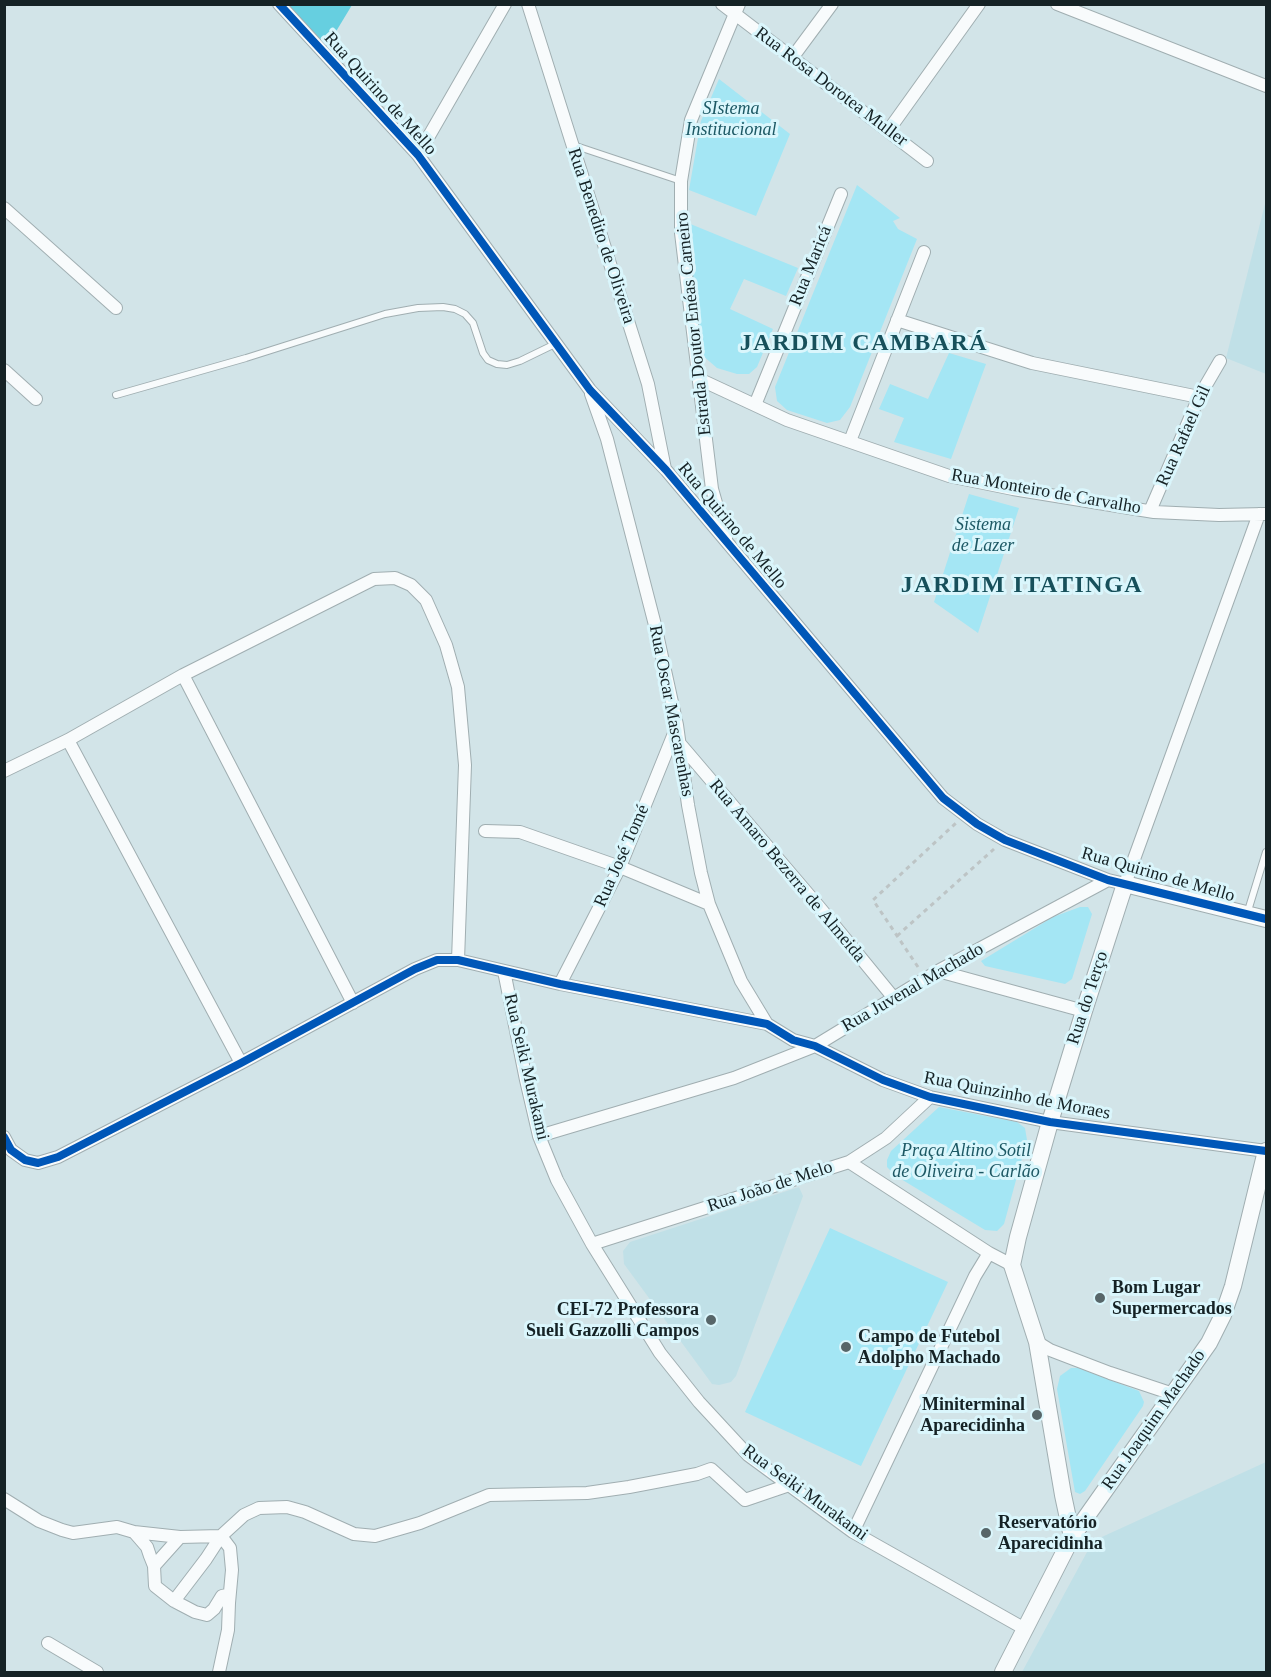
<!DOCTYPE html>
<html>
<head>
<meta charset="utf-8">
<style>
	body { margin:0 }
	#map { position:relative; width:1271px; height:1677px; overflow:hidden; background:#d2e4e8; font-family:Georgia,serif }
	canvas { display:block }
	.frame { position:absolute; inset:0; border:6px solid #152225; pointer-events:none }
</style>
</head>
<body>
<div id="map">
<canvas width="1271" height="1677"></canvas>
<div class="frame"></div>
</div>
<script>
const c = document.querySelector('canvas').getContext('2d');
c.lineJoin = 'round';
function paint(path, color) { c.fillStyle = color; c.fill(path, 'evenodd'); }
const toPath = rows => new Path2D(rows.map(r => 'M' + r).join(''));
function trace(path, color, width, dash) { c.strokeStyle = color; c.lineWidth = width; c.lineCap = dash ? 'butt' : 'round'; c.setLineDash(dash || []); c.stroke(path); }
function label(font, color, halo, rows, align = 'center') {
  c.font = font + ' Georgia,serif'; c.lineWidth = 6; c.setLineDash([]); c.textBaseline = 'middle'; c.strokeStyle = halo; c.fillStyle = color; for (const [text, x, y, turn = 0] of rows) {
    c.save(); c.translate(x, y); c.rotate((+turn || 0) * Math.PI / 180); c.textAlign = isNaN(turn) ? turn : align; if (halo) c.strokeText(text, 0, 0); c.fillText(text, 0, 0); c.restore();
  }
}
const built = toPath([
	[1266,200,1266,374,1226,358],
	[799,1187,803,1196,736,1376,731,1382,719,1385,712,1384,624,1264,623,1251,630,1242],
	[1266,1462,1266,1672,1022,1672,1093,1541]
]);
const green = toPath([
	[719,79,790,134,756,216,689,190,701,121],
	[857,185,900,218,893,221,898,229,917,239,850,407,840,420,827,423,787,410,777,401,775,387],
	[688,223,798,268,786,296,744,279,730,309,773,329,757,367,749,374,737,374,717,368,702,355,698,342],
	[949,353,986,364,951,459,894,442,904,418,879,409,890,384,928,399],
	[969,494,1019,508,978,633,934,602],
	[1080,907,1088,907,1092,914,1072,979,1065,984,985,966,981,961,1053,917],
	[939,1107,1017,1122,1025,1128,1027,1140,1004,1224,997,1231,985,1230,896,1176,887,1167,887,1160,891,1151],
	[830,1228,948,1282,861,1466,745,1412],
	[1071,1368,1078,1368,1139,1391,1144,1402,1143,1406,1085,1491,1080,1494,1075,1492,1057,1389,1060,1376]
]);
const forest = toPath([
	[287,5,352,5,326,48]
]);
const path = toPath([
	[897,936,994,849],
	[918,967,873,900,956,823]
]);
const lane = toPath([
	[573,145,681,181],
	[116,395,246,358,385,314,418,308,443,307,455,309,465,314,473,323,483,353,488,360,497,364,507,365,520,361,555,344],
	[1247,914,1266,852]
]);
const street = toPath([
	[279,4,418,155,590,390,666,470,943,798,977,824,1005,840,1108,880,1125,884,1259,514],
	[528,4,648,384,665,469],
	[722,4,927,161],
	[1057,4,1266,86],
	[792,58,832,4],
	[888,131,979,4],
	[418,155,505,4],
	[4,208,116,308],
	[897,320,1032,363,1199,397],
	[4,370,36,399],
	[699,379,787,420,949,476,1013,489,1154,512,1219,515,1265,514],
	[591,394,607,439,655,625,677,725,688,805,701,873,709,904,741,981,767,1024],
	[755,405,841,194],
	[850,441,924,252],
	[1150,511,1199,397,1220,361],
	[726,538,712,489,681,233,681,181,691,120,739,4],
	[183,675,353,1003],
	[68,740,241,1063],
	[681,745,820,908,893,997],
	[4,771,68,740,183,675,374,579,395,578,411,585,426,600,446,645,458,687,465,765,458,960],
	[485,831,520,832,620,867,709,904],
	[504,971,526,1080,539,1136,557,1180,592,1244,660,1353,699,1402,748,1455,853,1532,1025,1629],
	[938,971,1084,1011],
	[560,984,620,867,677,726],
	[539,1136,734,1078,815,1046,938,971,1108,880],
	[4,1137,11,1150,25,1160,38,1163,58,1157,241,1063,415,969,437,960,458,960,560,984,767,1024,793,1040,815,1046,883,1080,930,1097,1050,1122,1266,1151],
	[849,1162,989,1253,1012,1265],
	[592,1244,849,1162,886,1138,930,1097],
	[1037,1342,1050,1350,1110,1373,1173,1394],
	[4,1499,39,1521,62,1530,73,1533,117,1527,134,1532,147,1547,150,1556,154,1566,155,1586,174,1601,206,1559,221,1536,244,1515,259,1508,287,1507,305,1512,354,1534,375,1536,420,1523,489,1495,587,1493,629,1487,697,1474,711,1469,745,1500,789,1485],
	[134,1532,180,1537],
	[853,1532,975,1276,989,1253],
	[154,1566,180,1537,221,1536,230,1548,232,1570,229,1603],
	[174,1601,195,1612,207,1615,214,1609,222,1596,227,1595,229,1603,228,1630,219,1672],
	[48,1643,97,1672]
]);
const secondary = toPath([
	[1072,1537,1063,1495,1037,1342,1012,1265,1018,1237,1050,1122,1084,1011,1125,884,1266,919],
	[1003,1672,1072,1537,1209,1343,1223,1315,1233,1286,1266,1151]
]);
const cycleway = toPath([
	[279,4,418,155,590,390,666,470,943,798,977,824,1005,840,1108,880,1266,919],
	[4,1137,11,1150,25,1160,38,1163,58,1157,241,1063,415,969,437,960,458,960,560,984,767,1024,793,1040,815,1046,883,1080,930,1097,1050,1122,1266,1151]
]);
const markers = [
	[1100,1298,6,"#576669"],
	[711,1320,6,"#576669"],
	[846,1347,6,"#576669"],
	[1037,1415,6,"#576669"],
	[986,1533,6,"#576669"]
];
const streetNames = [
	["Rua Rosa Dorotea Muller",831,87,37],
	["Rua Quirino de Mello",380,94,48],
	["Rua Benedito de Oliveira",601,236,72],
	["Rua Maricá",811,266,-68],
	["Estrada Doutor Enéas Carneiro",694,324,-96],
	["Rua Rafael Gil",1184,436,-66],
	["Rua Monteiro de Carvalho",1046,492,10],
	["Rua Quirino de Mello",732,526,50],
	["Rua Oscar Mascarenhas",671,711,79],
	["Rua José Tomé",622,856,-66],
	["Rua Amaro Bezerra de Almeida",787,871,50],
	["Rua Quirino de Mello",1158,875,16],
	["Rua Juvenal Machado",913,988,-30],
	["Rua do Terço",1088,998,-72],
	["Rua Seiki Murakami",526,1067,77],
	["Rua Quinzinho de Moraes",1017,1096,11],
	["Rua João de Melo",770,1187,-18],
	["Rua Joaquim Machado",1154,1420,-55],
	["Rua Seiki Murakami",805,1493,36]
];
const parkNames = [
	["SIstema",731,109],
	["Institucional",731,130],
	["Sistema",983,525],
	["de Lazer",983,546],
	["Praça Altino Sotil",966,1151],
	["de Oliveira - Carlão",966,1172]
];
const poiNames = [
	["Bom Lugar",1112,1288],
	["Supermercados",1112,1309],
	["CEI-72 Professora",699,1310,"right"],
	["Sueli Gazzolli Campos",699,1331,"right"],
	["Campo de Futebol",858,1337],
	["Adolpho Machado",858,1358],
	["Miniterminal",1025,1405,"right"],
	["Aparecidinha",1025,1426,"right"],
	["Reservatório",998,1523],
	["Aparecidinha",998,1544]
];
const districtNames = [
	["JARDIM CAMBARÁ",864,344],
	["JARDIM ITATINGA",1022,586]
];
paint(built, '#c0e0e7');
paint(green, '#a4e6f4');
paint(forest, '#66cfe0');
trace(lane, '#a0aeb1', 8);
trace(street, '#a0aeb1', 14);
trace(secondary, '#a0aeb1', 18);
trace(path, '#bdc4c5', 3, [4.5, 4.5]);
trace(lane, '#f8fbfc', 6);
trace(street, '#f8fbfc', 12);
trace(secondary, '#f8fbfc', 16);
trace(cycleway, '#0057b8', 8);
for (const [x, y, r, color] of markers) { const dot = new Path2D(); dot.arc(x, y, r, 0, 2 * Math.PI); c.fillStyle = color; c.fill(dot); trace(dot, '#daf6fc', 2); }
label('18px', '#152225', '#daf6fc', streetNames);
label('italic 18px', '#1c5864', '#daf6fc', parkNames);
label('bold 18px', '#152225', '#daf6fc', poiNames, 'left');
c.letterSpacing = '1.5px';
label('bold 24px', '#17505b', '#daf6fc', districtNames);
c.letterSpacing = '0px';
</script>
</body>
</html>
